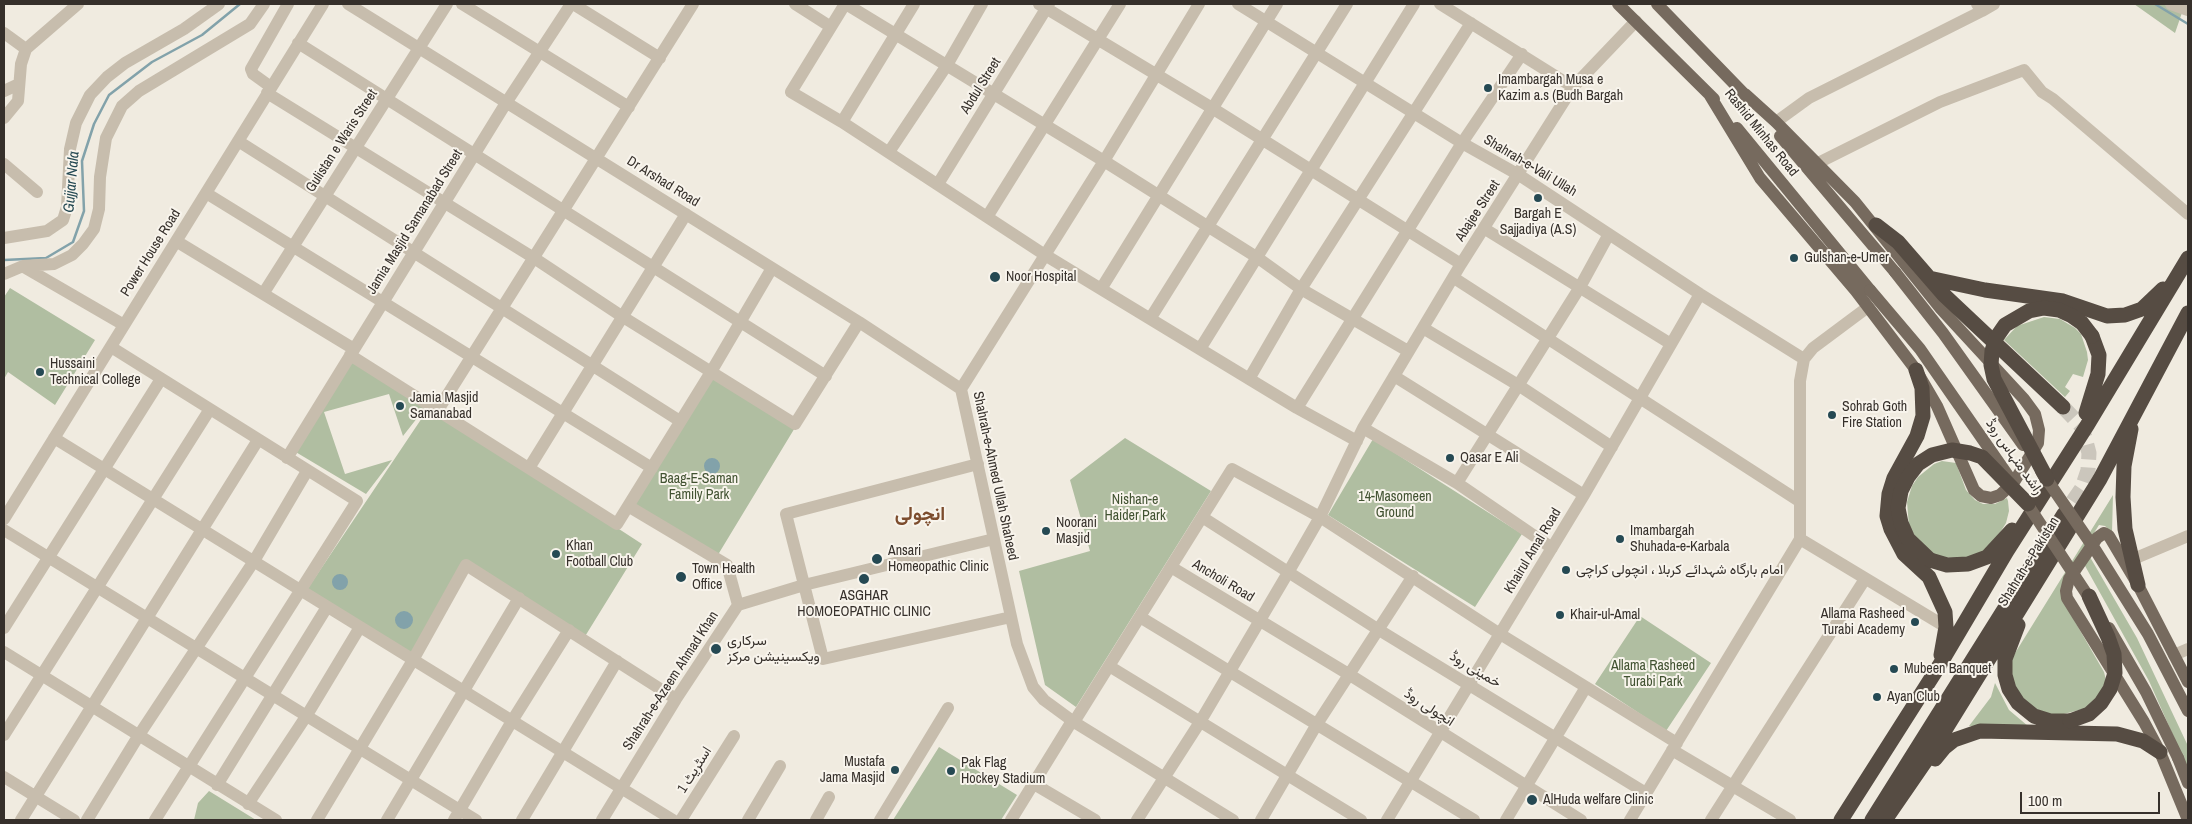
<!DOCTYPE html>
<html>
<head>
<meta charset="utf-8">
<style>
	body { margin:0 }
	#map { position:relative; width:2192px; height:824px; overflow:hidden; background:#f0ebe0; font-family:"Archivo Narrow",sans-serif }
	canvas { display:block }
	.frame { position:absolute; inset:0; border:5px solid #36302b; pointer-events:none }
	.scale { position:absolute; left:2020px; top:792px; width:140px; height:22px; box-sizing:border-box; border:2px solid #36302b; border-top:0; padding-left:6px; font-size:15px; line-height:18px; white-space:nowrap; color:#36302b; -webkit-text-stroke:4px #f8f4ec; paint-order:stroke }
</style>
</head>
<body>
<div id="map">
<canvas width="2192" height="824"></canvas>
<div class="frame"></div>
<div class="scale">100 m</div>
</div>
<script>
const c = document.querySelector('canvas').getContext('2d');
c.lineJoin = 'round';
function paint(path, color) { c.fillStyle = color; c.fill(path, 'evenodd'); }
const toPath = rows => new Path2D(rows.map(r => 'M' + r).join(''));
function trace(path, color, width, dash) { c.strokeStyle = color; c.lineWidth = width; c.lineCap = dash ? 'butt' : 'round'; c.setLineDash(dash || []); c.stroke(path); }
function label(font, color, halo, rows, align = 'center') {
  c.font = font + ' "Archivo Narrow",Vazirmatn,sans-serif'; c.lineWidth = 4; c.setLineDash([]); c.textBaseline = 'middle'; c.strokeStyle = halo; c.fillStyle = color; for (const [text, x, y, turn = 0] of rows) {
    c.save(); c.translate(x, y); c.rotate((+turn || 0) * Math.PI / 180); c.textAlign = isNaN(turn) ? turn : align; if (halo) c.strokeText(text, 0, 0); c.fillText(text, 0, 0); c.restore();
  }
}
const green = toPath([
	[2134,4,2185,4,2175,33],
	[10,288,95,340,55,405,8,372,4,379,4,297],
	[2044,317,2060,319,2075,328,2081,334,2087,352,2088,360,2083,377,2073,374,2065,387,2070,391,2065,397,2004,340,2017,326],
	[351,358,425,408,403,436,389,394,324,412,345,474,392,460,366,494,294,451],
	[711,372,796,426,716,558,628,506],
	[430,406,642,544,584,638,466,565,413,660,306,591],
	[1125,438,1211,491,1076,707,1045,685,1019,571,1090,551,1070,480],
	[1373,439,1522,534,1475,607,1328,515],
	[1942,461,1956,463,1966,490,1975,500,1983,504,1995,504,2007,498,2008,501,2009,511,2006,523,1993,544,1971,559,1938,557,1919,543,1909,526,1907,502,1912,486,1918,477,1934,464],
	[2113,495,2112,532,2105,526,2099,525,2063,582,2074,620,2104,672,2106,680,2100,695,2087,708,2056,716,2046,715,2025,703,2011,682,2012,658],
	[2090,557,2137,638,2188,746,2188,769,2149,681,2084,564],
	[1640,616,1711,663,1666,731,1595,684],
	[1995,683,2009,710,2028,726,1969,726,1991,697],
	[939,747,1017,795,1001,820,893,820],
	[209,791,256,820,194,820,198,803]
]);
const water = toPath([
	'704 466a8 8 0 1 1 16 0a8 8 0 1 1-16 0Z',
	'332 582a8 8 0 1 1 16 0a8 8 0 1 1-16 0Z',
	'395 620a9 9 0 1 1 18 0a9 9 0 1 1-18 0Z'
]);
const stream = toPath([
	[2155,4,2188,24],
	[4,260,46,258,73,242,84,211,82,161,94,124,109,95,152,62,202,35,240,4]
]);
const highwayTunnel = toPath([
	[2063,407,2082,427,2089,453,2088,470,2082,488,2064,514]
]);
const minor = toPath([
	[348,4,859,322,961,389],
	[462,4,629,107],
	[573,4,660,58],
	[795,4,831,27],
	[845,4,791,92,842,122,1045,255,1297,408,1357,441],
	[846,4,1104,161,1258,258,1301,289,1408,351],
	[1039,4,1212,108,1461,264],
	[1199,4,1104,161,961,389,1017,644,1033,687,1044,700,1074,722,1233,820],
	[1238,4,1462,143,1519,175,1700,294,1804,359],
	[1440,4,1573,87],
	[2171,4,2188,10],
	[1982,11,1994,4],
	[4,33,26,49],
	[298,43,826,376],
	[271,87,253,74,251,69,288,4],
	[4,91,19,84],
	[267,93,534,258,623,317,795,424,859,322],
	[4,118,18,101,21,64,26,49,78,4],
	[842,122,914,4],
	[1776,122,1809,98,1982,11,1977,4],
	[238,141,680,421],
	[889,152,947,65,982,4],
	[1818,163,1940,102,2024,70,2042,92,2053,99,2188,214],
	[4,164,37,192],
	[938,184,1049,4],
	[206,193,652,468],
	[987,217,1120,4],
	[1485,229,1671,344],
	[4,238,47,231,63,220,67,207,70,149,76,123,90,95,107,77,125,63,184,29,219,4],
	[176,241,354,349],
	[24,267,124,325],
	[4,274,23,266,54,264,72,255,83,244,94,229,99,209,100,177,106,138,122,106,139,91,250,24,264,4],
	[1454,278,1799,501],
	[1101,289,1277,4],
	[263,294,447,4],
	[1868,307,1813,348,1804,359,1800,381,1800,539,1946,627],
	[1150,319,1347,4],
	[1423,328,1518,385,1612,447],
	[111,347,357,501,155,820],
	[1200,349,1414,4],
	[350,355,617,524,711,372,772,268],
	[1394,376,1584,495],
	[1249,379,1301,289,1471,23],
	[1297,408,1462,143,1522,54],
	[438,410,693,4],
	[1363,428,1457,483,1552,548],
	[54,438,673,820],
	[287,458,506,103,571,4],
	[978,464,786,514,823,659,1011,617],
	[529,468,686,214],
	[1457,483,1580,287,1609,234],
	[628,506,727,565,738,605],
	[1202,517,1379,630,1646,793],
	[4,519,323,4],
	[4,530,476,820],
	[2131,560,2188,536],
	[1171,567,1350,675,1581,820],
	[1140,617,1474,820],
	[4,628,161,379],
	[4,652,276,820],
	[2174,655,2188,649],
	[1109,666,1361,820],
	[1074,722,1232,469,1320,517,1500,634,1677,743],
	[4,735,210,409],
	[1672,750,1790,820],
	[4,777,74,820],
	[1034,784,1095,820],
	[217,785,327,607],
	[248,804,307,715,360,627],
	[21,820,258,440],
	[87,820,139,735,254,561,307,471],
	[317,820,413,660,466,565,676,699],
	[387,820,519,598],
	[454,820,512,721,569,630],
	[522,820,617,661],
	[602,820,676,699,738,605,804,585,994,539],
	[681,820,734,736],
	[748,820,780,766],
	[816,820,829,797],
	[880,820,948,708],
	[1011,820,1072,721],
	[1137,820,1200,722,1289,571,1320,517,1363,428,1461,264,1573,87,1636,21],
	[1261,820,1317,724,1413,576],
	[1387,820,1584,495,1700,294],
	[1506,820,1586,687],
	[1630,820,1800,539],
	[1711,820,1865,579]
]);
const major = toPath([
	[1618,4,1714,99],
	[1657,4,1749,99],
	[1709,94,1760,178,1856,291,1916,370,1937,406,1974,490,1981,496,1991,498,2000,495,2014,482,2038,443,2039,430,2035,414,2024,399,1941,309,1855,202,1776,122,1745,94],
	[1737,128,1870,290],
	[1780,136,1895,272],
	[2178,758,2188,783],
	[2188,820,2160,752,2144,722,2067,598,2066,591,2069,579,2097,538,2104,533,2109,536,2138,585,2188,682]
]);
const highway = toPath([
	[1876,225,1898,242,1944,295,2063,407],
	[1929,278,1985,290,2063,301,2107,316,2125,315,2142,309,2163,289],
	[1916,370,1922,388,1923,416,1917,436,1894,478,1889,494,1887,516,1891,529,1904,554,1929,577,1945,612,1946,627,1941,655],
	[2086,413,2098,374,2099,355,2092,336],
	[2131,429,2124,466,2123,497,2125,529,2138,585],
	[1930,560,1947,565,1968,564,1987,557,2012,530],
	[2018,625,2005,659,2005,675,2009,689,2018,703,2034,716,2050,721,2070,721],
	[1935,759,1944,748,1954,740,1980,731,2117,734,2143,741,2160,752],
	[1841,820,1939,666,2007,551,2088,424,2188,258],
	[1872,820,2064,514],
	[1885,820,1927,759,2100,479,2188,313]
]);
const majorBridge = toPath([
	[1895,272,1943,333,2023,445],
	[1870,290,1920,349,2011,480],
	[2041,471,2096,551,2148,634,2188,711],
	[2022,496,2094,605],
	[2109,628,2146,692,2178,758]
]);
const highwayBridge = toPath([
	[2047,479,1994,379,1991,365,1992,351,1996,338,2005,325,2029,311,2044,308,2059,310,2072,316,2082,323,2092,336],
	[1930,560,1908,539,1901,523,1898,508,1901,491,1908,477,1918,464,1932,455,1952,450,1970,453,1982,457,2028,504],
	[2070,721,2089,714,2101,703,2110,689,2115,673,2114,654,2108,637,2089,596]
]);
const markers = [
	[1488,88,5,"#254953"],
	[1538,198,5,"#254953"],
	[1794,258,5,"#254953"],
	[995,277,6,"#254953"],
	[40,372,5,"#254953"],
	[400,406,5,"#254953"],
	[1832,415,5,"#254953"],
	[1450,458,5,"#254953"],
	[1046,531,5,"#254953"],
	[1620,539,5,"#254953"],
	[556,554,5,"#254953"],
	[877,559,6,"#254953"],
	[1566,570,5,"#254953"],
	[681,577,6,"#254953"],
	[864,579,6,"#254953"],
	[1560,615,5,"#254953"],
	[1915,622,5,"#254953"],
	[716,649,6,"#254953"],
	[1894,669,5,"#254953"],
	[1877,697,5,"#254953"],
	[895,770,5,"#254953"],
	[951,771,5,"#254953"],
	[1532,800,6,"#254953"]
];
const poiNames = [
	["Imambargah Musa e",1498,80],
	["Kazim a.s (Budh Bargah",1498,96],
	["Bargah E",1538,214,"center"],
	["Sajjadiya (A.S)",1538,230,"center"],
	["Gulshan-e-Umer",1804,258],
	["Noor Hospital",1006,277],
	["Hussaini",50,364],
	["Technical College",50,380],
	["Jamia Masjid",410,398],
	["Samanabad",410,414],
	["Sohrab Goth",1842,407],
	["Fire Station",1842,423],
	["Qasar E Ali",1460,458],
	["Noorani",1056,523],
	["Masjid",1056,539],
	["Imambargah",1630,531],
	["Shuhada-e-Karbala",1630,547],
	["Khan",566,546],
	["Football Club",566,562],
	["Ansari",888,551],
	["Homeopathic Clinic",888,567],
	["Town Health",692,569],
	["Office",692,585],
	["امام بارگاہ شہدائے کربلا ، انچولی کراچی",1576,570],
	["ASGHAR",864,596,"center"],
	["HOMOEOPATHIC CLINIC",864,612,"center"],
	["Allama Rasheed",1905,614,"right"],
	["Turabi Academy",1905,630,"right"],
	["Khair-ul-Amal",1570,615],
	["سرکاری",727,641],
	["ویکسینیشن مرکز",727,657],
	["Mubeen Banquet",1904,669],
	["Ayan Club",1887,697],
	["Mustafa",885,762,"right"],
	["Jama Masjid",885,778,"right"],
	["Pak Flag",961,763],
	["Hockey Stadium",961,779],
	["AlHuda welfare Clinic",1543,800]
];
const streetNames = [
	["Abdul Street",981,86,-58],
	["Rashid Minhas Road",1761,133,51],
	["Gulistan e Waris Street",342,141,-57],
	["Shahrah-e-Vali Ullah",1530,166,31],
	["Dr Arshad Road",663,182,32],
	["Abajee Street",1478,211,-57],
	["Jamia Masjid Samanabad Street",415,222,-58],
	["Power House Road",151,253,-58],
	["راشد منہاس روڈ",2014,457,55],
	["Shahrah-e-Ahmed Ullah Shaheed",995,476,78],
	["Khairul Amal Road",1533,551,-59],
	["Shahrah-e-Pakistan",2029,562,-58],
	["Ancholi Road",1223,581,31],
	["خمینی روڈ",1475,670,31],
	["Shahrah-e-Azeem Ahmad Khan",671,681,-57],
	["انچولی روڈ",1429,708,33],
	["اسٹریٹ 1",695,770,-58]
];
const parkNames = [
	["Baag-E-Saman",699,479],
	["Family Park",699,495],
	["14-Masomeen",1395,497],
	["Ground",1395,513],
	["Nishan-e",1135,500],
	["Haider Park",1135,516],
	["Allama Rasheed",1653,666],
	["Turabi Park",1653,682]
];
const waterNames = [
	["Gujjar Nala",72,182,-85]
];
const districtNames = [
	["انچولی",920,515]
];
paint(green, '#b0bea1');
paint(water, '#82a2aa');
trace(stream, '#82a2aa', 2.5);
trace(highwayTunnel, '#cbc6bc', 15, [15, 8]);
trace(minor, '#c7bdad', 12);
trace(major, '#766a5e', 12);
trace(highway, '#564c43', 15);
trace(majorBridge, '#766a5e', 12);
trace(highwayBridge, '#564c43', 15);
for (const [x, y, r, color] of markers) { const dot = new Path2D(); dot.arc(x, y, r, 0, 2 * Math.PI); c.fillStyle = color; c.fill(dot); trace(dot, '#f8f4ec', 2); }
label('14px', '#36302b', '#f8f4ec', poiNames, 'left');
label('14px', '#36302b', '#f8f4ec', streetNames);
label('14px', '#415231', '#f8f4ec', parkNames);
label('italic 15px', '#254953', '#f8f4ec', waterNames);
label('bold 19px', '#7c4c2d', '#f8f4ec', districtNames);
</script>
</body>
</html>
